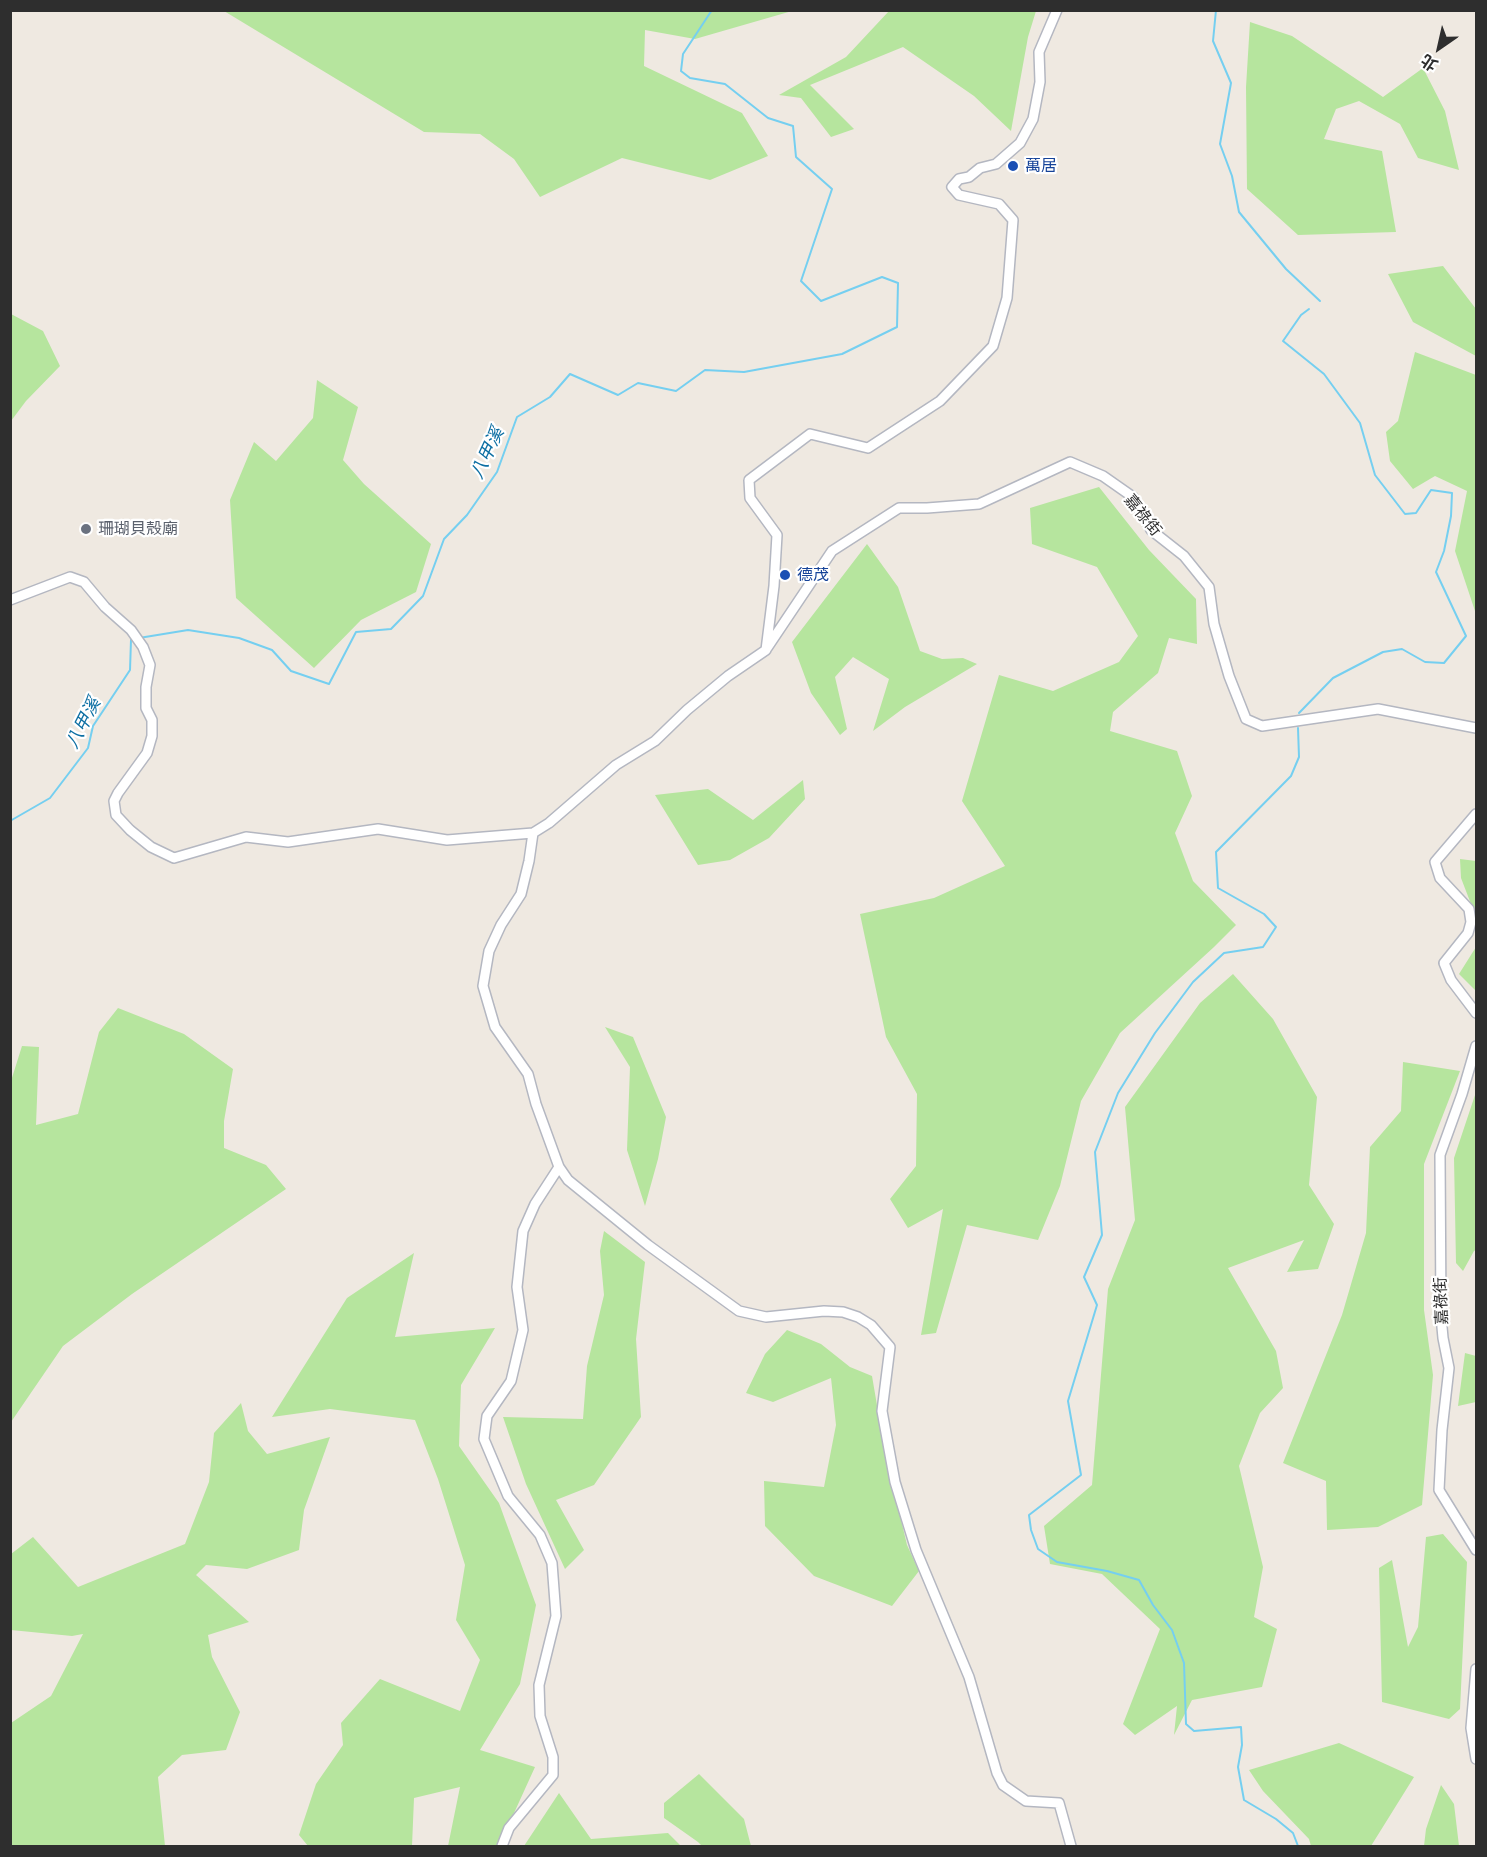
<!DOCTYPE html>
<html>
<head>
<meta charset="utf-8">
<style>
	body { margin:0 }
	#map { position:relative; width:1487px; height:1857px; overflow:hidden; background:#efe9e1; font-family:Barlow,"Noto Sans TC",sans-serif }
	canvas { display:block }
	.frame { position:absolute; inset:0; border:12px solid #2e2e2e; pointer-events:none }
	.north { position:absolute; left:1409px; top:18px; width:60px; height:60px; -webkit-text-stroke:4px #fff; paint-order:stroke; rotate:214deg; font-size:16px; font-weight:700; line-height:24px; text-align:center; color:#2e2e2e }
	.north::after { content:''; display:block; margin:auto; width:21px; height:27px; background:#2e2e2e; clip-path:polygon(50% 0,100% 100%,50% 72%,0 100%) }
</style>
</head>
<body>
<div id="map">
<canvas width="1487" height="1857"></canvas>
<div class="frame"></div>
<div class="north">北</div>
</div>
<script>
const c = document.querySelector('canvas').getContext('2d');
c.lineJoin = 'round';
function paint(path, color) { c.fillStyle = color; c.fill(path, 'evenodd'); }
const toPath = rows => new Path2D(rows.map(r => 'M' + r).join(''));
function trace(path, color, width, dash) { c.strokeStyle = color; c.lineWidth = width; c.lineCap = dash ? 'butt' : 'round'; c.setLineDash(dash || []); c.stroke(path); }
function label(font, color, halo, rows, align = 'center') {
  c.font = font + ' Barlow,"Noto Sans TC",sans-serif'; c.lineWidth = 4.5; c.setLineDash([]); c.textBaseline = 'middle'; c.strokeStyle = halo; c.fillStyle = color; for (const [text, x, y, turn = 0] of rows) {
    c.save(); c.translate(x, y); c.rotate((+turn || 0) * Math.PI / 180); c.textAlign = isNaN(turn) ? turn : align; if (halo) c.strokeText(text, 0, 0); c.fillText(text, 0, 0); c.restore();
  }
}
const green = toPath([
	[224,11,792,11,695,39,645,30,644,66,742,113,768,156,710,180,622,158,540,197,514,159,480,134,424,132],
	[889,11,1036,11,1028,37,1011,131,974,96,903,47,810,85,854,129,831,137,801,98,779,95,846,57],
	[1250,22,1292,36,1383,97,1423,68,1445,111,1459,170,1418,158,1400,124,1359,101,1336,109,1324,139,1382,151,1396,232,1298,235,1247,189,1246,87],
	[1443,266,1476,309,1476,356,1413,322,1388,274],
	[11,314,43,331,60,366,26,401,11,421],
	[1415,352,1476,375,1476,614,1455,551,1467,491,1435,476,1413,489,1390,461,1386,432,1398,421],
	[317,380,358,407,343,460,364,484,431,544,416,592,361,620,314,668,236,598,230,500,254,442,276,461,313,418],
	[1099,487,1149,550,1196,599,1197,644,1169,638,1158,673,1113,712,1110,731,1177,751,1192,796,1175,833,1193,881,1236,925,1214,947,1120,1033,1081,1101,1060,1186,1038,1240,967,1225,936,1333,921,1335,943,1209,908,1228,890,1199,916,1166,917,1094,886,1037,860,914,934,898,1005,866,962,801,999,675,1053,691,1119,662,1138,636,1097,567,1032,544,1030,508],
	[867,544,898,587,920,651,942,659,963,658,977,664,905,707,873,731,889,679,853,657,835,677,847,729,840,735,811,693,792,642],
	[803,780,805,799,769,838,730,860,698,865,655,795,708,789,753,820],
	[1460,859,1476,861,1476,917,1461,878],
	[1476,947,1476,991,1459,974],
	[1233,974,1273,1019,1317,1097,1309,1185,1334,1224,1318,1269,1287,1272,1304,1240,1228,1268,1276,1351,1283,1388,1260,1413,1239,1466,1263,1567,1254,1617,1277,1629,1262,1687,1192,1700,1174,1735,1177,1706,1135,1735,1123,1724,1160,1629,1102,1574,1050,1564,1044,1526,1092,1485,1108,1289,1135,1220,1125,1107,1200,1003],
	[118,1008,184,1034,233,1069,224,1121,224,1148,266,1165,286,1189,132,1294,63,1346,11,1422,11,1081,22,1046,39,1047,36,1125,78,1114,99,1032],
	[605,1027,633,1037,666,1117,658,1159,645,1206,627,1150,630,1067],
	[1403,1062,1460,1071,1424,1164,1424,1310,1433,1375,1422,1505,1378,1527,1327,1530,1326,1481,1283,1463,1342,1315,1366,1233,1370,1147,1401,1111],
	[1476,1092,1476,1250,1474,1251,1463,1271,1456,1263,1454,1158],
	[604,1231,645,1262,636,1339,641,1417,594,1485,556,1500,584,1550,565,1569,526,1484,503,1417,583,1419,587,1366,604,1295,600,1251],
	[414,1253,395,1337,495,1328,461,1385,459,1446,499,1503,536,1605,520,1684,480,1750,535,1767,499,1846,448,1846,460,1787,414,1798,412,1846,308,1846,299,1835,316,1784,343,1745,341,1723,380,1679,460,1711,480,1660,456,1620,465,1565,438,1479,415,1420,330,1409,272,1417,347,1298],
	[787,1330,821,1344,850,1367,872,1376,885,1452,907,1545,919,1571,892,1606,814,1576,765,1526,764,1481,824,1487,836,1425,831,1378,773,1402,746,1393,765,1354],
	[1465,1353,1476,1356,1476,1402,1458,1406],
	[241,1403,248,1431,267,1454,330,1437,304,1510,299,1550,247,1569,206,1565,196,1575,249,1622,208,1635,212,1657,240,1712,226,1750,182,1755,158,1777,165,1846,11,1846,11,1723,51,1696,83,1634,72,1636,11,1630,11,1554,33,1537,78,1587,185,1544,209,1482,214,1433],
	[1443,1534,1467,1562,1460,1709,1449,1719,1382,1702,1379,1568,1392,1560,1408,1647,1418,1627,1426,1537],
	[1339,1743,1414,1777,1371,1846,1311,1846,1309,1839,1263,1791,1249,1770],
	[699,1774,744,1819,751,1846,702,1846,698,1842,664,1818,664,1803],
	[1441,1785,1454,1804,1459,1846,1424,1846,1426,1829],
	[559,1793,591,1839,668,1833,681,1846,524,1846]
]);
const stream = toPath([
	[1216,10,1213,41,1231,83,1220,144,1232,176,1239,212,1286,269,1320,301],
	[139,638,188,630,239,638,272,650,291,671,329,684,356,632,391,629,423,596,444,539,467,515,497,472,517,417,550,397,570,374,618,395,638,383,676,391,705,370,744,372,842,354,897,327,898,283,882,277,821,301,801,281,832,189,796,157,793,126,768,118,725,84,690,78,681,71,683,54,712,10],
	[1299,713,1333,678,1383,652,1402,649,1425,662,1444,663,1466,636,1436,572,1444,551,1451,516,1452,493,1431,490,1416,513,1405,514,1375,475,1360,423,1324,374,1283,341,1301,315,1309,309],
	[10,821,50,798,88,748,93,726,130,670,131,640,133,639],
	[1298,1846,1293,1833,1276,1819,1244,1800,1238,1767,1242,1745,1241,1727,1194,1731,1186,1724,1184,1663,1172,1630,1153,1605,1139,1580,1107,1571,1057,1562,1038,1549,1031,1530,1029,1515,1081,1475,1068,1401,1097,1305,1084,1277,1102,1235,1095,1152,1118,1093,1155,1033,1193,982,1224,953,1263,947,1276,927,1264,914,1218,888,1216,852,1291,776,1299,757,1298,728]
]);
const minor = toPath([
	[10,600,70,577,84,582,105,607,131,630,143,647,150,665,146,687,146,708,152,720,152,736,147,753,118,793,114,801,116,815,130,830,151,847,174,858,246,837,288,842,378,829,447,840,533,833,549,823,616,765,655,741,687,710,728,676,766,650,774,586,777,535,750,498,749,480,810,434,868,448,940,401,993,346,1007,298,1013,220,999,204,959,195,952,187,959,179,969,177,980,168,996,164,1020,143,1033,119,1040,82,1039,52,1057,10],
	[767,648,832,551,899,508,927,508,979,504,1070,462,1103,476,1133,497,1151,530,1184,556,1209,587,1214,624,1229,676,1246,719,1262,726,1378,709,1476,728],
	[1476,814,1435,862,1440,878,1469,909,1471,922,1468,933,1444,963,1451,980,1476,1013],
	[533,833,529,861,521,894,501,925,489,951,483,986,495,1027,528,1074,536,1104,559,1167,568,1180,648,1245,739,1311,766,1317,824,1311,843,1312,858,1317,871,1325,890,1347,882,1411,895,1482,916,1550,969,1677,997,1773,1003,1785,1026,1801,1059,1803,1071,1846],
	[1476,1046,1462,1094,1440,1155,1441,1316,1443,1338,1449,1368,1442,1430,1439,1490,1476,1550],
	[1476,1669,1471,1728,1476,1759],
	[502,1846,509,1828,553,1775,553,1757,540,1716,539,1685,556,1616,552,1563,540,1535,508,1496,484,1439,487,1416,511,1381,523,1330,517,1287,523,1231,535,1204,559,1167]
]);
const markers = [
	[1013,166,6,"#1a4fb4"],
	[86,529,6,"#6b7280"],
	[785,575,6,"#1a4fb4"]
];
const transitNames = [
	["萬居",1025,166],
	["德茂",797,575]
];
const streetNames = [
	["嘉祿街",1143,515,51],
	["嘉祿街",1441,1301,-92]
];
const worshipNames = [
	["珊瑚貝殼廟",98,529]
];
const waterNames = [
	["八甲溪",487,453,-65],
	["八甲溪",83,723,-63]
];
paint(green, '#b6e59e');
trace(stream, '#75cff0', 2);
trace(minor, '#b4b7c1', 12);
trace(minor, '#fff', 9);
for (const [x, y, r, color] of markers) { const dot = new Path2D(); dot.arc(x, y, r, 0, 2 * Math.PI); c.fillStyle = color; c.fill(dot); trace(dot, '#fff', 2); }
label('16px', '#164399', '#fff', transitNames, 'left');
label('16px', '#2e2e2e', '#fff', streetNames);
label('16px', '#5b616d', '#fff', worshipNames, 'left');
label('italic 18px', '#0d6fa3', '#fff', waterNames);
</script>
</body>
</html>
